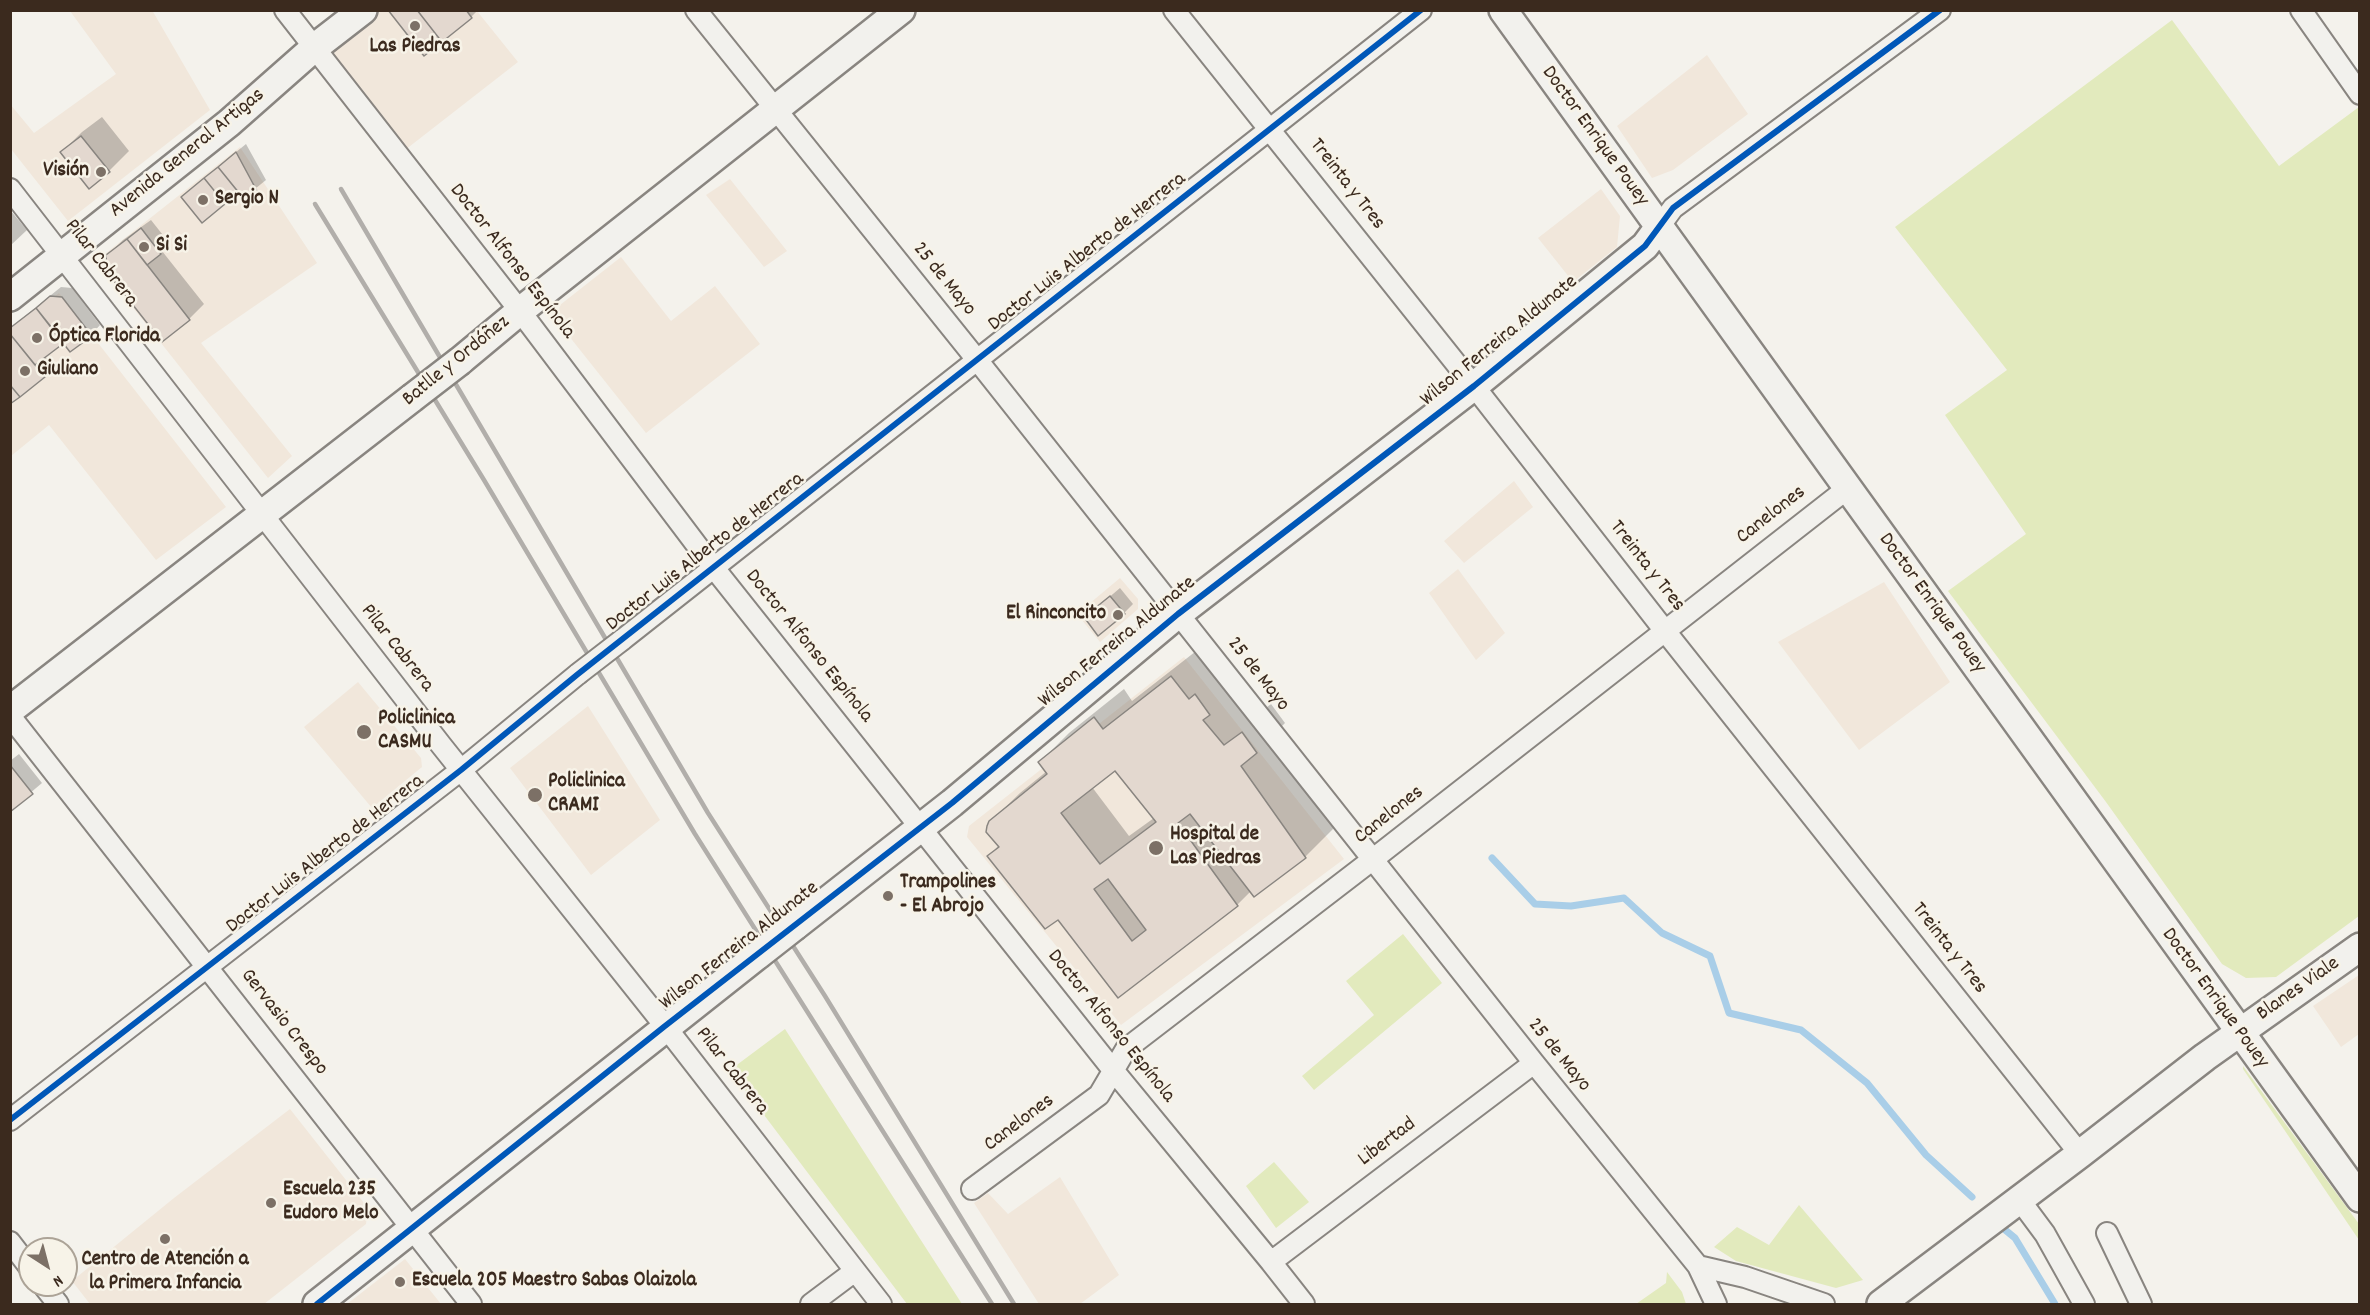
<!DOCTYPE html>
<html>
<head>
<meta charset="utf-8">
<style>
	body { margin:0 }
	#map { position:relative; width:2370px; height:1315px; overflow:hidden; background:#f4f2ec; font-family:Dekko,sans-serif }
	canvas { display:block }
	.frame { position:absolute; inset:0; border:12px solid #3b2a1e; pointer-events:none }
	.north { position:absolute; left:18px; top:1237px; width:60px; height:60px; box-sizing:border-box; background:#f7f3e8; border:2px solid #aca397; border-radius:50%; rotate:144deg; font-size:16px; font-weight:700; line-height:24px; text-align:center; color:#3b2a1e }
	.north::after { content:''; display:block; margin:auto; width:21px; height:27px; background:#7c7066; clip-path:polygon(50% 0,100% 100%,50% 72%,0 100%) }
</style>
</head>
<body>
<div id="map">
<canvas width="2370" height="1315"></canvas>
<div class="frame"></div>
<div class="north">N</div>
</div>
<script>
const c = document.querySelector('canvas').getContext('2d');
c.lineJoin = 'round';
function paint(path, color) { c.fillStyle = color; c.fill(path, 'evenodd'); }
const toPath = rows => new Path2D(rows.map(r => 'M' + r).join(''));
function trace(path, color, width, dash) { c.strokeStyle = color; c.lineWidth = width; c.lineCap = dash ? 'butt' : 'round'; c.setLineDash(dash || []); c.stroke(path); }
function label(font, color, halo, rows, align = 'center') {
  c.font = font + ' Dekko,sans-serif'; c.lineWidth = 5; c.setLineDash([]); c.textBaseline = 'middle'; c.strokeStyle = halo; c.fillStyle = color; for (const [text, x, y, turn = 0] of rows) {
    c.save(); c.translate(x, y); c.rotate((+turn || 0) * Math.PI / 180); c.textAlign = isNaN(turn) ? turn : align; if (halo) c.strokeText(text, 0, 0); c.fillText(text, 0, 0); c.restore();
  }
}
const built = toPath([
	[152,10,210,110,68,221,11,149,10,104,34,133,116,74,70,11],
	[381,11,477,11,518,62,405,150,329,50],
	[1707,55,1748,114,1673,170,1652,178,1617,126],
	[240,147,317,263,201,343,292,456,268,478,96,261],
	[730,179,787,251,764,267,706,195],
	[1601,189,1620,216,1617,247,1573,282,1538,238],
	[621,257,671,321,715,286,760,344,646,433,557,321,560,305],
	[59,293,226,507,156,560,49,425,11,456,11,330],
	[1514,481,1533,507,1464,563,1444,541],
	[1458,569,1505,633,1476,660,1429,593],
	[1120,578,1138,599,1138,609,1100,642,1077,614],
	[1884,582,1950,682,1859,750,1778,642],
	[1184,657,1344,859,1121,1025,967,837,969,826],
	[358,682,421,758,422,767,372,808,304,727],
	[588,706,660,820,591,875,510,768],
	[2359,975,2359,1034,2341,1047,2313,1006],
	[290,1109,368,1208,366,1224,264,1304,90,1304,72,1281,174,1198],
	[1060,1177,1119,1275,1080,1304,1039,1304,974,1203,988,1193,1008,1214],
	[405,1259,441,1304,347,1304]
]);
const green = toPath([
	[2172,20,2279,166,2359,107,2359,916,2276,977,2246,978,2222,964,2106,802,1948,591,2026,534,1945,415,2007,370,1895,227],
	[1403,934,1442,983,1314,1090,1302,1076,1374,1015,1346,981],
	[785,1029,962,1304,907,1304,730,1070],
	[2243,1066,2359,1224,2359,1240,2243,1069],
	[1274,1162,1309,1202,1276,1228,1246,1186],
	[1799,1205,1863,1280,1836,1288,1736,1261,1714,1247,1737,1227,1769,1245],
	[1667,1272,1682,1292,1686,1304,1636,1304,1666,1283]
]);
const shadow = toPath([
	[390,10,478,10,471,17],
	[102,117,129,151,109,171,62,152,82,132],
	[246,144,266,180,245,197,239,191,202,221,193,187],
	[10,210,27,230,10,246],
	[151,220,170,244,162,251,204,304,189,319,107,256,123,240],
	[61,287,72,288,100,325,91,335,64,341,45,356,53,367,10,402,10,328],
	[1120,588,1133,604,1124,613,1086,617],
	[1200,648,1254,717,1271,704,1285,723,1270,738,1334,828,1305,857,1254,895,1251,891,1237,905,1118,996,1058,918,989,856,999,845,990,822,1020,793,1047,771,1040,762,1069,733,1124,689,1132,701],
	[1115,769,1154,818,1129,836,1092,787],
	[19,754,42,783,10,810,10,761]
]);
const stream = toPath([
	[1492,858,1535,904,1571,906,1624,898,1662,933,1710,956,1729,1013,1801,1030,1867,1083,1926,1155,1972,1197],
	[2004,1229,2015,1238,2055,1304]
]);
const building = toPath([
	[388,10,417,10,442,42,424,56,388,10],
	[417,10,466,10,472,18,442,42,417,10],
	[81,136,110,172,89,189,60,152,81,136],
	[236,152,257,191,244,199,218,167,236,152],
	[218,167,239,193,225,204,204,178,218,167],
	[204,178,225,204,202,223,181,197,204,178],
	[141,228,161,254,147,265,127,239,141,228],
	[127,239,190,320,162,342,107,272,106,255,127,239],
	[50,296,62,297,92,336,70,352,36,308,50,296],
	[36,308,64,343,35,365,10,334,10,328,36,308],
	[10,334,45,377,20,397,10,385,10,334],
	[10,385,20,397,10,404,10,385],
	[1110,596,1125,614,1098,636,1084,617,1110,596],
	[1171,676,1189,699,1195,694,1210,715,1203,720,1224,745,1242,732,1257,753,1241,766,1306,858,1254,897,1190,814,1178,823,1238,906,1118,998,1058,920,1045,929,987,856,999,847,986,832,987,826,989,821,1047,774,1038,762,1094,717,1103,729,1171,676],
	[1115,771,1156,822,1100,864,1061,813,1115,771],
	[1108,879,1146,930,1132,941,1094,889,1108,879],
	[10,765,33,794,10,812,10,765]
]);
const street = toPath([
	[285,10,520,311,714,568,1113,1070,1271,1262,1304,1304],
	[696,10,978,361,1534,1063,1698,1266,1716,1304],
	[1174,10,1474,386,1665,631,2080,1154],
	[2301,10,2360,94],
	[10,189,441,745,665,1026,881,1304],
	[1659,227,1673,208,1940,10],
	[622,640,1421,10],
	[10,716,471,1304],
	[10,1120,461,770,578,674],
	[972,1189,1099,1095,1126,1049,1372,860,1848,488],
	[2019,1199,2045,1234,2084,1304],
	[2107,1233,2141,1304],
	[10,1242,30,1268],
	[1271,1262,1534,1063],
	[1698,1266,1745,1277,1824,1304],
	[43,1285,58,1304],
	[811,1304,855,1271]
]);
const secondary = toPath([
	[1503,10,2360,1198],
	[10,297,229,123,314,48,363,10],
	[460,361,520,311,901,10],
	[10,710,412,398],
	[795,926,952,803,1178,614,1474,386,1645,246,1659,227],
	[317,1304,758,955],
	[1881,1304,2080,1154,2205,1057,2360,947]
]);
const rail = toPath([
	[341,189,708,813,825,996,1014,1304],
	[315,204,484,480,695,834,992,1304]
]);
const streetBridge = toPath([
	[578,674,622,640]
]);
const secondaryBridge = toPath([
	[412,398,460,361],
	[758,955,795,926]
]);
const cycleway = toPath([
	[10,1120,461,770,578,674,1421,10],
	[317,1304,665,1026,952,803,1178,614,1474,386,1645,246,1673,208,1940,10]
]);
const markers = [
	[415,26,6,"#7c7066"],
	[101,172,6,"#7c7066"],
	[203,200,6,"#7c7066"],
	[144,247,6,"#7c7066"],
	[37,338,6,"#7c7066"],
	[25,371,6,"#7c7066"],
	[1118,615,6,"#7c7066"],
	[364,732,8,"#7c7066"],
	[535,795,8,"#7c7066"],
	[1156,848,8,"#7c7066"],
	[888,896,6,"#7c7066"],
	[271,1203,6,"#7c7066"],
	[165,1239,6,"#7c7066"],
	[400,1282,6,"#7c7066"]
];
const poiNames = [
	["Las Piedras",415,48,"center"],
	["Visión",89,172,"right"],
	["Sergio N",215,200],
	["Si Si",156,247],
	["Óptica Florida",49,338],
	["Giuliano",37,371],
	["El Rinconcito",1106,615,"right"],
	["Policlinica",378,720],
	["CASMU",378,744],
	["Policlinica",548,783],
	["CRAMI",548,807],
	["Hospital de",1170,836],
	["Las Piedras",1170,860],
	["Trampolines",900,884],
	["- El Abrojo",900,908],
	["Escuela 235",283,1191],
	["Eudoro Melo",283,1215],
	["Centro de Atención a",165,1261,"center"],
	["la Primera Infancia",165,1285,"center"],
	["Escuela 205 Maestro Sabas Olaizola",412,1282]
];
const streetNames = [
	["Doctor Enrique Pouey",1594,137,54],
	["Avenida General Artigas",188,154,-39],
	["Treinta y Tres",1346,185,52],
	["Doctor Luis Alberto de Herrera",1088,253,-38],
	["Doctor Alfonso Espínola",511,262,52],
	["Pilar Cabrera",100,264,52],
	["25 de Mayo",943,280,51],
	["Wilson Ferreira Aldunate",1500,342,-39],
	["Batlle y Ordóñez",457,362,-39],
	["Canelones",1772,516,-38],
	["Doctor Luis Alberto de Herrera",706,553,-38],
	["Treinta y Tres",1646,567,52],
	["Doctor Enrique Pouey",1931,604,54],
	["Wilson Ferreira Aldunate",1118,643,-39],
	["Doctor Alfonso Espínola",808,647,51],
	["Pilar Cabrera",396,649,52],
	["25 de Mayo",1257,675,52],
	["Canelones",1390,816,-38],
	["Doctor Luis Alberto de Herrera",326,855,-38],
	["Wilson Ferreira Aldunate",740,947,-38],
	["Treinta y Tres",1948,949,52],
	["Blanes Viale",2299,990,-35],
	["Doctor Enrique Pouey",2214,999,54],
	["Gervasio Crespo",283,1023,52],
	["Doctor Alfonso Espínola",1110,1027,51],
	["25 de Mayo",1558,1056,51],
	["Pilar Cabrera",731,1072,52],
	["Canelones",1020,1124,-37],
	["Libertad",1388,1143,-37]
];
paint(built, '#f1e7db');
paint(green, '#e2eabd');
paint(shadow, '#0003');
trace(stream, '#a9cee8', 7);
paint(building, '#e3d8cf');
trace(building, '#898580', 1.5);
trace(street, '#898580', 24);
trace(secondary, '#898580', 32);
trace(street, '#f2f1ed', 20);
trace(secondary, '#f2f1ed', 27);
trace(rail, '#b1aeaa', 4.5);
trace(streetBridge, '#898580', 24, []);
trace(secondaryBridge, '#898580', 32, []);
trace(streetBridge, '#f2f1ed', 20);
trace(secondaryBridge, '#f2f1ed', 27);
trace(cycleway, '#0057b8', 6);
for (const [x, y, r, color] of markers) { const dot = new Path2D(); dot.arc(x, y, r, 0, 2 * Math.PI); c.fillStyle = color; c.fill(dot); trace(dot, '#f7f3e8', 2); }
label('bold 21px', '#3b2a1e', '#f7f3e8', poiNames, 'left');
label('21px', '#3b2a1e', '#f7f3e8', streetNames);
</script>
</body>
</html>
